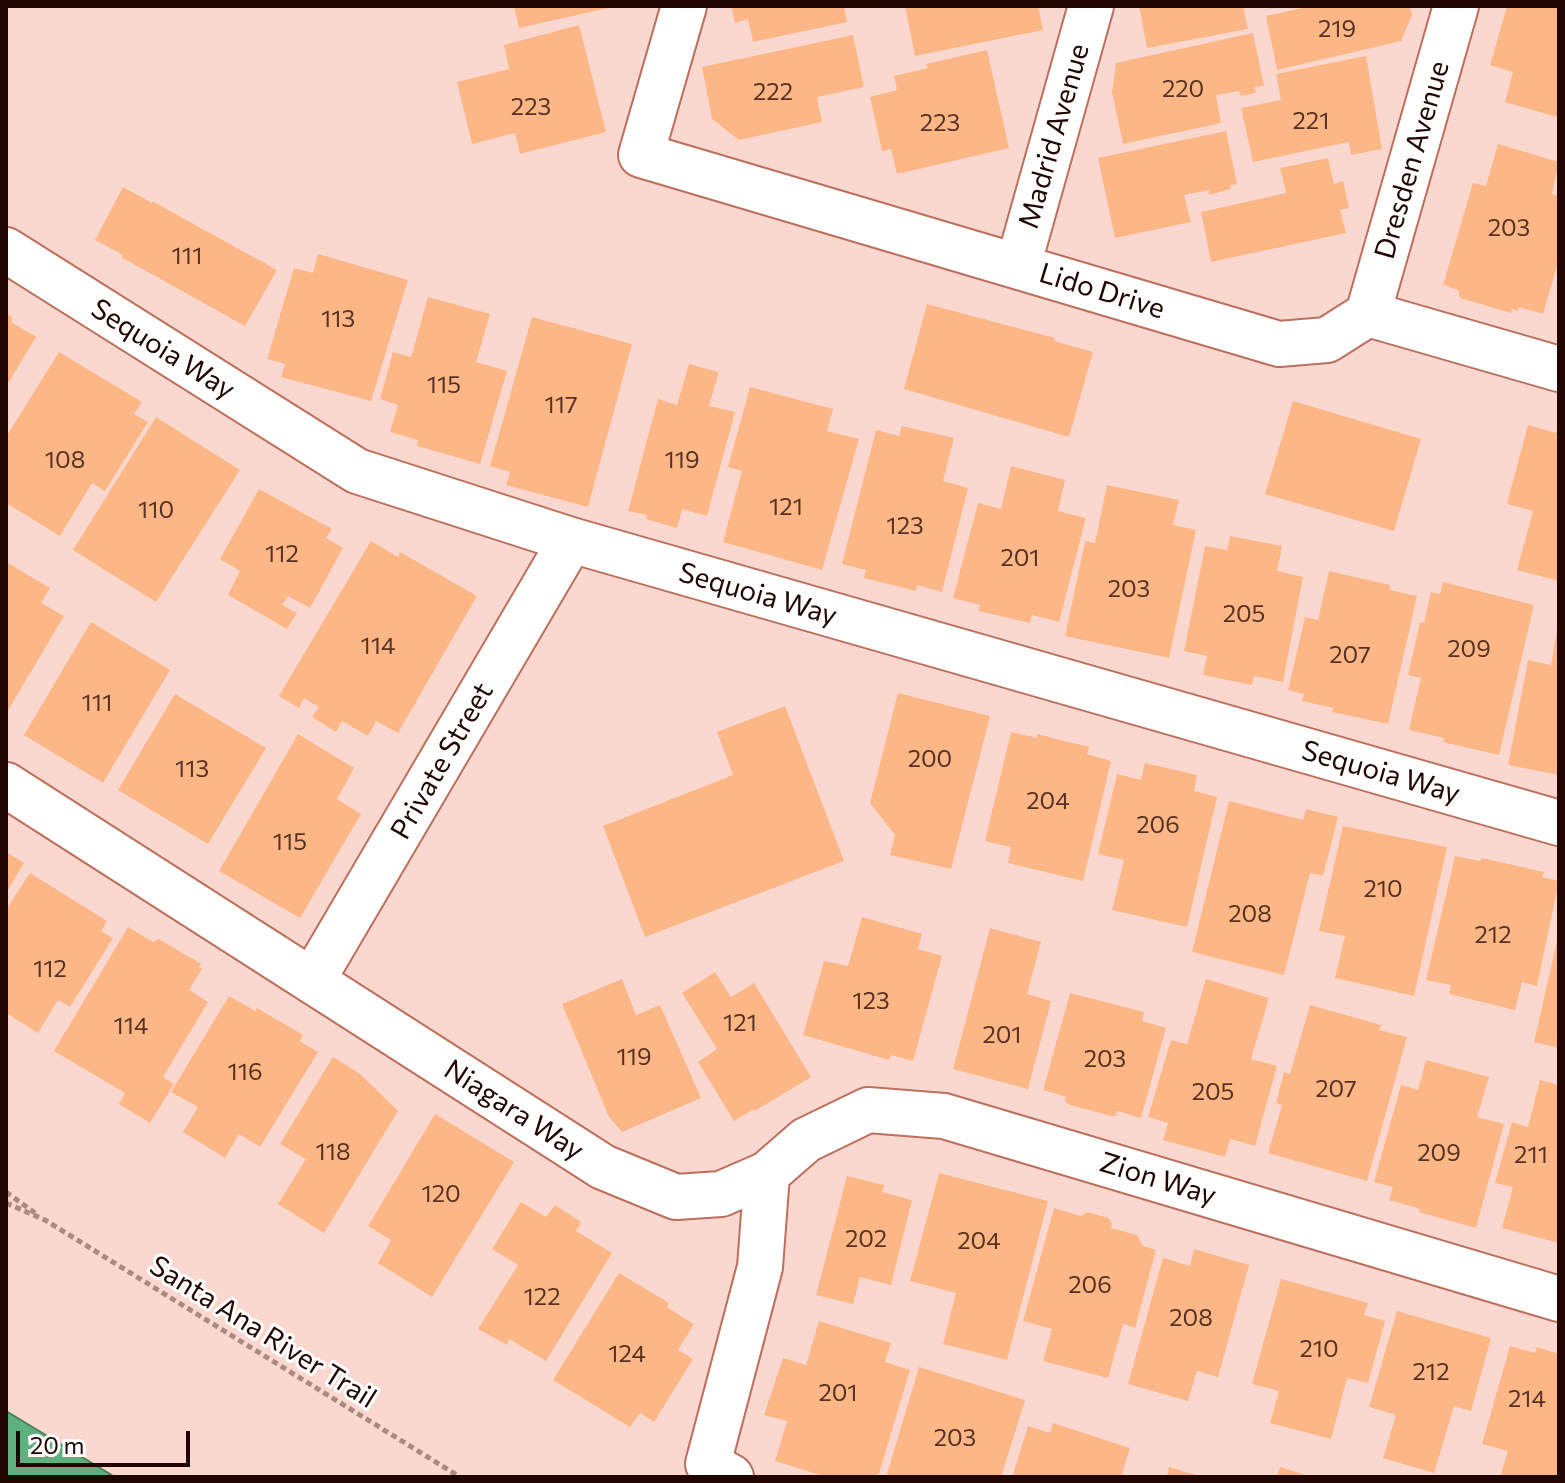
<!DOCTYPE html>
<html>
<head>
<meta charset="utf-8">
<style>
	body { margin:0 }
	#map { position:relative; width:1565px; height:1483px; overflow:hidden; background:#fbd8cf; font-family:Commissioner,sans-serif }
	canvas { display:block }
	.frame { position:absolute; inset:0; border:8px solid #200501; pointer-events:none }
	.scale { position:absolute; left:16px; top:1431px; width:174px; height:36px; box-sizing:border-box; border:4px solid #200501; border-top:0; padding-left:10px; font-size:24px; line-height:28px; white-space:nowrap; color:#200501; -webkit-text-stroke:6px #fff; paint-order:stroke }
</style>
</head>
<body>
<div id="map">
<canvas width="1565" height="1483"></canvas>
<div class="frame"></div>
<div class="scale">20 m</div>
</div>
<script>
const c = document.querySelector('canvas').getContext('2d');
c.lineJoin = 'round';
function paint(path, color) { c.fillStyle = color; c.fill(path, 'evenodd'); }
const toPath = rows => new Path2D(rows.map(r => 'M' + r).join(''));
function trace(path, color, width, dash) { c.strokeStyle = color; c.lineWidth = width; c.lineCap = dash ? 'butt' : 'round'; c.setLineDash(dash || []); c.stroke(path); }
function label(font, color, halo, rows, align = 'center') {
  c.font = font + ' Commissioner,sans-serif'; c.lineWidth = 6; c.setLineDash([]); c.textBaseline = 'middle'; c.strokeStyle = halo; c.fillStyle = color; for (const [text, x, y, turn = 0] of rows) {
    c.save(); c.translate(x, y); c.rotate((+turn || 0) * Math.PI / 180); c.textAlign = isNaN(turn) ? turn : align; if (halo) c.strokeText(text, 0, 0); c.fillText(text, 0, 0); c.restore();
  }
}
const water = toPath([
	[6,1411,115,1477,6,1477,6,1411]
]);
const building = toPath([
	[514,6,612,6,613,7,519,28],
	[731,6,844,6,847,22,753,42,748,19,735,23],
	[905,6,1038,6,1043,30,915,56],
	[1139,6,1243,6,1248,29,1147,48],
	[1311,6,1410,6,1412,15,1401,41,1277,70,1266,16],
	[1507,6,1559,6,1557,117,1505,102,1513,72,1490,65],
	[579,25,606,132,520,154,515,133,472,144,457,82,509,69,504,45],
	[1253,33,1264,86,1254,87,1256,93,1241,96,1239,91,1216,95,1221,123,1123,144,1112,92,1116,63],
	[853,35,864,87,817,97,822,122,739,140,712,119,702,67],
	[987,50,1009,148,897,174,891,149,882,151,870,97,897,90,894,76,928,68,926,64],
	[1366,56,1382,149,1351,155,1349,142,1253,162,1241,108,1281,100,1276,74],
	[1226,131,1237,184,1230,185,1231,189,1209,195,1209,190,1184,195,1191,222,1115,238,1098,158],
	[1498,144,1559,162,1552,194,1559,196,1559,259,1543,314,1519,307,1518,311,1512,309,1511,313,1460,298,1458,290,1443,285,1473,183,1486,186],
	[1328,158,1334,184,1343,181,1349,208,1340,210,1346,233,1211,262,1201,212,1286,193,1280,168],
	[123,187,152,203,152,201,277,270,245,326,121,257,123,255,95,240],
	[318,254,408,280,371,401,281,377,285,364,267,359,294,268,313,273],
	[428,297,490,314,476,362,507,371,480,464,417,446,418,440,390,432,398,405,380,399,393,352,411,357],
	[927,304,1055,338,1054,341,1093,352,1069,437,904,389],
	[6,313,13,318,11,322,36,337,6,387],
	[532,317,632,344,588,507,506,485,510,472,490,466],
	[59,352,142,402,134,414,148,422,105,491,92,483,60,536,6,503,6,437],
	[689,364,719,372,709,406,735,412,707,516,682,509,677,528,646,519,647,515,628,511,658,399,677,405],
	[750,387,833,409,827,431,859,439,822,570,723,542,742,471,728,467],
	[1293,401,1421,439,1394,531,1265,494],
	[156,417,240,470,156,602,73,550],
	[1528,425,1556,433,1559,426,1559,581,1517,570,1533,511,1507,504],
	[902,426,954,438,943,481,968,488,942,592,917,585,916,591,864,578,866,570,842,564,876,430,899,436],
	[1011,466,1065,480,1058,511,1086,518,1059,622,1032,615,1030,623,978,611,980,605,953,598,978,503,1001,509],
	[1107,485,1179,500,1173,525,1196,530,1169,658,1065,636,1085,541,1095,543],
	[259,489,332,529,326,538,343,548,310,608,288,596,282,605,297,613,287,629,228,595,240,571,220,559],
	[1230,536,1282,546,1277,571,1303,577,1283,682,1254,676,1252,685,1203,675,1207,656,1184,651,1205,546,1227,550],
	[371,541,398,557,400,552,477,596,398,733,376,721,368,736,342,721,336,732,312,717,319,707,304,698,299,708,279,696],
	[6,562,50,588,41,603,64,616,6,714],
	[1329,571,1390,585,1390,590,1417,596,1388,724,1332,712,1333,708,1302,701,1304,694,1288,690,1305,617,1318,620],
	[1443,582,1534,605,1499,755,1443,742,1444,738,1409,730,1421,678,1408,675,1420,622,1424,623,1431,592,1440,594],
	[91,622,170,670,103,783,24,735],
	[1557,629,1559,629,1559,775,1508,765,1528,660,1551,665],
	[898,693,990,716,951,869,890,855,895,835,870,803],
	[175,694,266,748,208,844,118,790],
	[785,706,844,861,645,937,603,826,733,775,717,732],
	[1011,732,1037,738,1037,734,1089,747,1087,754,1111,761,1083,881,1008,863,1011,847,985,841],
	[298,734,354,768,337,799,361,814,300,918,219,871],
	[1145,763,1197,775,1194,791,1217,797,1187,927,1112,910,1124,860,1098,854,1117,774,1141,780],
	[1229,801,1303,820,1306,809,1338,817,1323,876,1310,873,1284,975,1192,952],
	[1343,826,1447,847,1414,996,1335,978,1345,936,1319,931],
	[6,852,24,863,6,893],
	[1455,856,1480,861,1482,858,1544,872,1542,877,1559,881,1537,986,1522,982,1515,1010,1449,994,1451,985,1426,980],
	[30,873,107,921,101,931,113,938,70,1007,58,1000,38,1033,6,1013,6,910],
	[862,917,922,934,918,949,942,956,913,1061,891,1055,889,1060,803,1035,824,961,848,966],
	[128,927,153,942,159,939,201,964,199,967,202,969,189,990,208,1002,163,1077,174,1084,150,1123,119,1104,125,1093,54,1051],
	[990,928,1041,942,1027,994,1051,1001,1028,1089,953,1069],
	[1558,936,1559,936,1559,1048,1534,1042],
	[715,972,731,997,754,983,811,1077,755,1111,754,1109,734,1121,698,1062,717,1049,682,993],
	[622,979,636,1015,660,1005,701,1098,622,1132,609,1117,562,1004],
	[1206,979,1269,998,1251,1059,1277,1066,1255,1146,1230,1139,1225,1157,1163,1140,1168,1123,1148,1117,1171,1040,1187,1044],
	[1070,993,1144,1012,1142,1021,1166,1028,1141,1118,1117,1111,1116,1116,1111,1116,1070,1105,1065,1102,1066,1097,1043,1090],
	[229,996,255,1011,257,1008,303,1035,300,1041,318,1052,260,1147,239,1134,225,1158,183,1132,198,1107,171,1092],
	[1310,1005,1381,1025,1379,1030,1407,1037,1367,1181,1268,1153,1282,1105,1276,1103,1284,1072,1290,1074],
	[333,1057,360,1074,398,1111,324,1233,278,1204,306,1159,280,1144],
	[1426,1060,1489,1077,1477,1117,1504,1124,1476,1228,1419,1212,1420,1209,1389,1200,1393,1187,1374,1182,1401,1085,1418,1090],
	[1540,1080,1559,1085,1559,1243,1502,1228,1513,1187,1495,1183,1512,1122,1528,1127],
	[435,1114,514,1162,432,1297,378,1263,391,1240,368,1226],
	[939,1173,1048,1201,1007,1360,943,1344,956,1293,910,1281],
	[847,1176,884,1185,882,1192,912,1200,891,1285,860,1277,853,1304,816,1295],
	[521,1202,546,1217,555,1205,581,1222,576,1231,612,1253,546,1361,509,1339,507,1345,478,1329,518,1265,492,1249],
	[1054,1208,1081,1216,1087,1212,1108,1218,1112,1223,1111,1228,1137,1235,1143,1246,1156,1250,1135,1328,1123,1324,1108,1378,1043,1361,1052,1329,1023,1321],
	[1194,1249,1249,1265,1218,1377,1197,1371,1188,1401,1128,1384,1163,1258,1190,1266],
	[619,1273,669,1303,667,1307,694,1324,678,1350,693,1359,654,1422,640,1413,630,1427,553,1380],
	[1281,1279,1368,1303,1364,1315,1385,1321,1368,1383,1347,1378,1331,1439,1270,1423,1279,1391,1252,1384],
	[1397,1311,1491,1338,1471,1411,1454,1406,1434,1473,1383,1458,1396,1415,1369,1407],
	[819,1321,891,1343,885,1362,910,1370,878,1477,826,1477,775,1461,787,1421,764,1415,783,1358,806,1365],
	[1510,1346,1535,1353,1537,1347,1559,1354,1559,1477,1500,1477,1508,1451,1482,1444],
	[919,1367,1025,1400,1001,1477,886,1477],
	[1053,1423,1130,1448,1121,1477,1012,1477,1028,1426,1050,1433],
	[1169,1467,1199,1476,1199,1477,1167,1477],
	[1280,1467,1309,1476,1309,1477,1277,1477]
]);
const path = toPath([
	[6,1192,35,1213],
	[6,1203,45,1220,460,1477]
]);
const minor = toPath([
	[684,6,641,155,1279,344,1327,340,1368,314,1559,369],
	[6,250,357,471,571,540,1559,823],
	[1018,266,1091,6],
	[1368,314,1456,6],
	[6,785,603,1167,676,1197,721,1194,767,1174,760,1267,708,1464,731,1477],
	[312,981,571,540],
	[767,1174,806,1140,868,1110,944,1116,1559,1299]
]);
const numberNames = [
	["219",1337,29],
	["220",1183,89],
	["222",773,92],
	["223",531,107],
	["221",1311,121],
	["223",940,123],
	["203",1509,228],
	["111",187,256],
	["113",338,319],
	["115",444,385],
	["117",561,405],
	["108",65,460],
	["119",682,460],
	["121",786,507],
	["110",156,510],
	["123",905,526],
	["112",282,554],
	["201",1020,558],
	["203",1129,589],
	["205",1244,614],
	["114",378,646],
	["209",1469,649],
	["207",1350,655],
	["111",97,703],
	["200",930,759],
	["113",192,769],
	["204",1048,801],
	["206",1158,825],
	["115",290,842],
	["210",1383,889],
	["208",1250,914],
	["212",1493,935],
	["112",50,969],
	["123",871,1001],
	["121",740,1023],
	["114",131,1026],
	["201",1002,1035],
	["119",634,1057],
	["203",1105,1059],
	["116",245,1072],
	["207",1336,1089],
	["205",1213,1092],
	["118",333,1152],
	["209",1439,1153],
	["211",1531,1155],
	["120",441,1194],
	["202",866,1239],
	["204",979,1241],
	["206",1090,1285],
	["122",542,1297],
	["208",1191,1318],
	["210",1319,1349],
	["124",627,1354],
	["212",1431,1372],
	["201",838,1393],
	["214",1527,1399],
	["203",955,1438]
];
const streetNames = [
	["Madrid Avenue",1054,136,-74],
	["Dresden Avenue",1412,160,-74],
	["Lido Drive",1102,291,17],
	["Sequoia Way",163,349,32],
	["Sequoia Way",758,594,16],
	["Private Street",442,761,-60],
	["Sequoia Way",1381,772,16],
	["Niagara Way",514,1110,33],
	["Zion Way",1158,1179,17],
	["Santa Ana River Trail",263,1332,32]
];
paint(water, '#5eb07e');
trace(water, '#4b7d58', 2);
paint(building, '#fdb787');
trace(minor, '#bd6f5c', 48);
trace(path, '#aa8a83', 5, [6, 4]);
trace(minor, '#fff', 44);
label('24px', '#573222', null, numberNames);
label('28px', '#200501', '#fff', streetNames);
</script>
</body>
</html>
